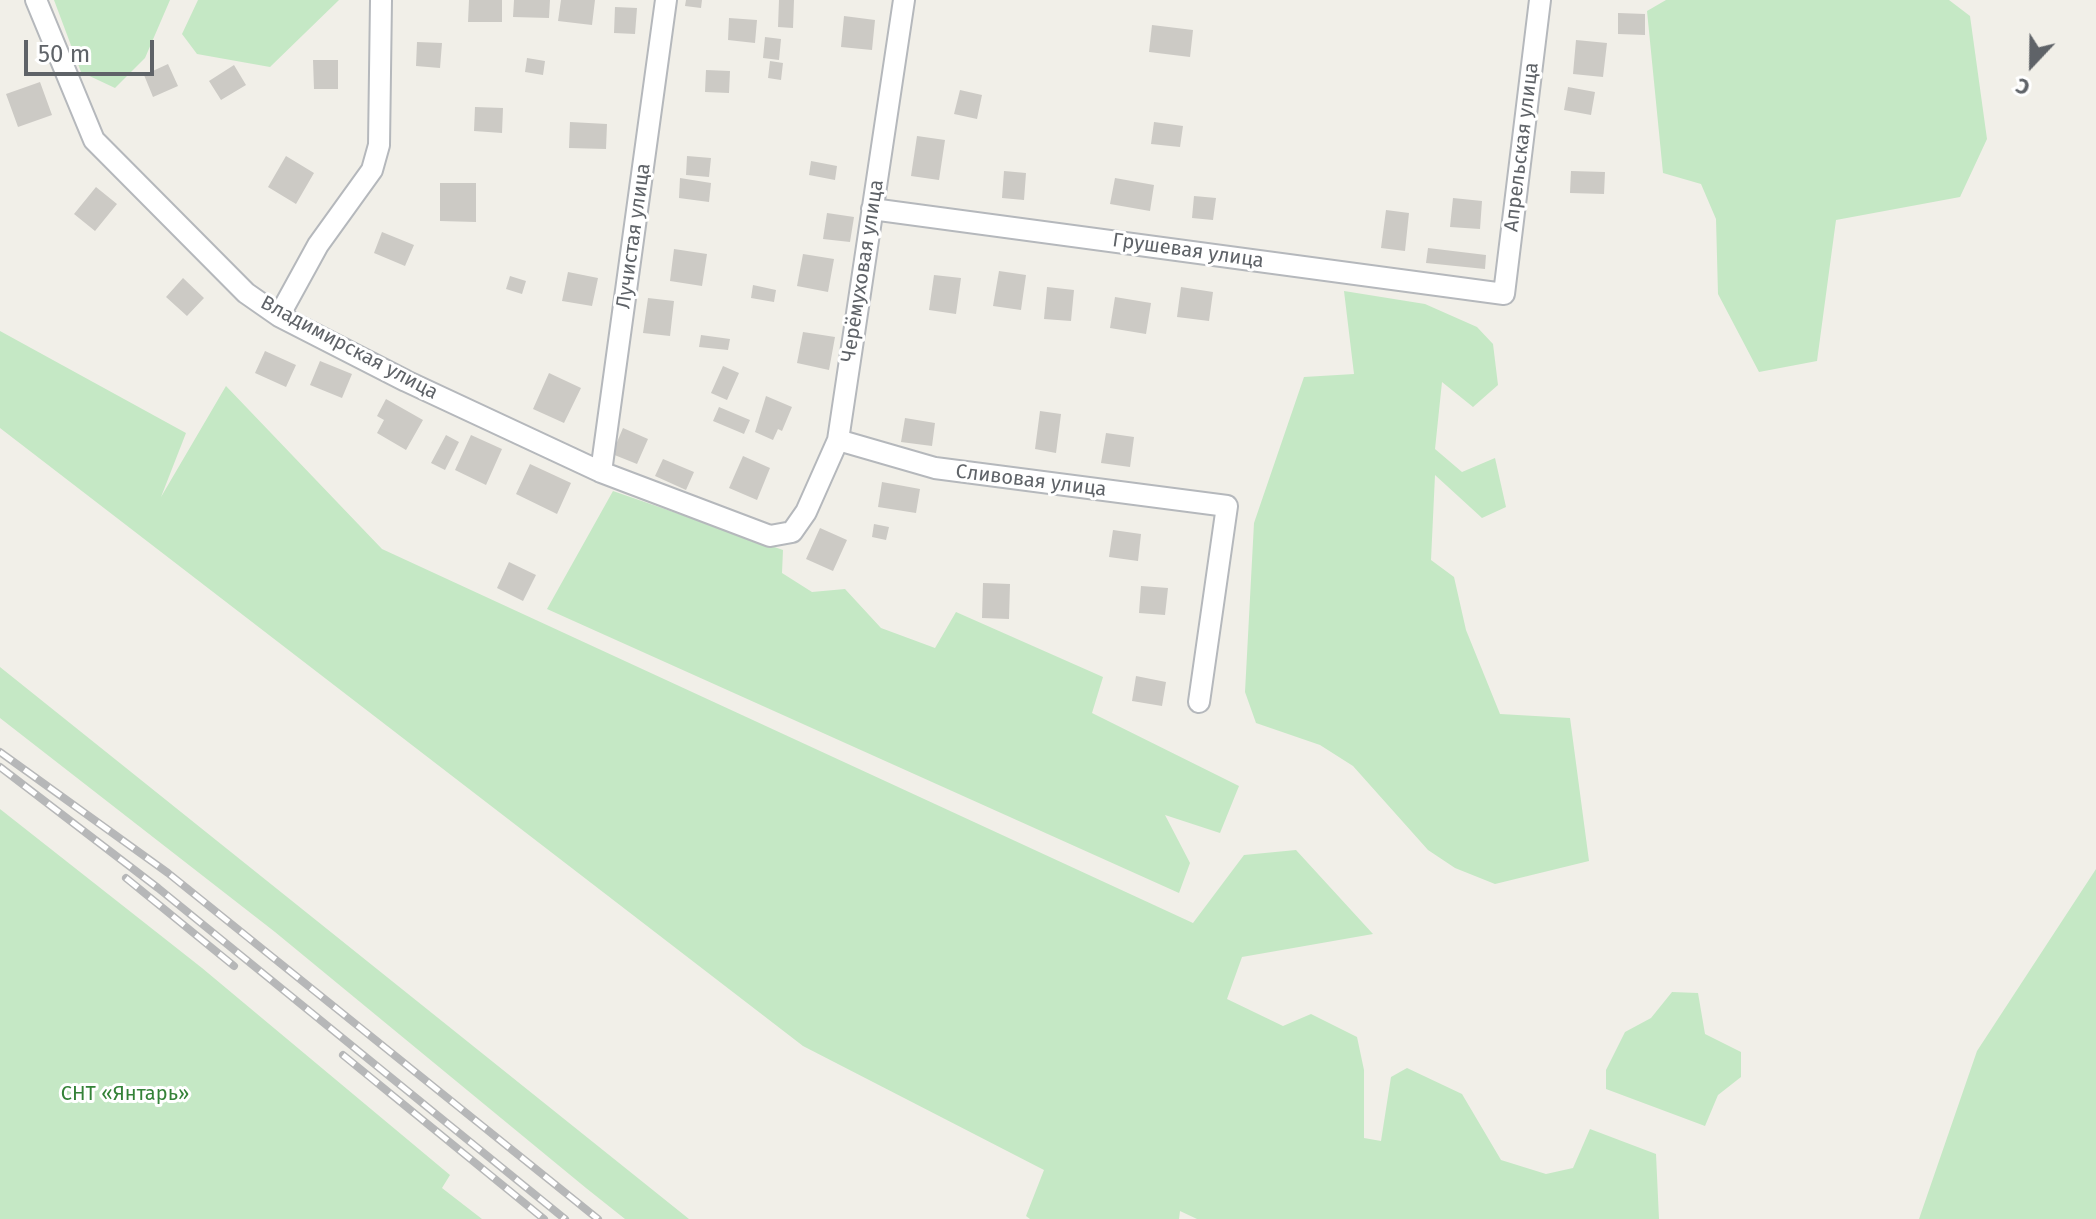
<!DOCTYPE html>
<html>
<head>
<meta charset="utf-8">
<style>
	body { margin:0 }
	#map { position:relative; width:2096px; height:1219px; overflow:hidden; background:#f1efe8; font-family:"Fira Sans",sans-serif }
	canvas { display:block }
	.north { position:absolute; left:1992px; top:24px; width:80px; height:80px; -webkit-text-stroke:6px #fff; paint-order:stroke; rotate:202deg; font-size:22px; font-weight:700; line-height:32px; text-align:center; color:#5f6368 }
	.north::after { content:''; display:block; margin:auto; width:28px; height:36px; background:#5f6368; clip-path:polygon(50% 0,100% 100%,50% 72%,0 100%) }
	.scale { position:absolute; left:24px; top:40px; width:130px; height:36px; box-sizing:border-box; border:4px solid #5f6368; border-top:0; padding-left:10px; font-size:24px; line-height:28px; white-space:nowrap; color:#5f6368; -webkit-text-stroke:6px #fff; paint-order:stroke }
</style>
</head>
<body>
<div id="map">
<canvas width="2096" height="1219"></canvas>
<div class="north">С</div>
<div class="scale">50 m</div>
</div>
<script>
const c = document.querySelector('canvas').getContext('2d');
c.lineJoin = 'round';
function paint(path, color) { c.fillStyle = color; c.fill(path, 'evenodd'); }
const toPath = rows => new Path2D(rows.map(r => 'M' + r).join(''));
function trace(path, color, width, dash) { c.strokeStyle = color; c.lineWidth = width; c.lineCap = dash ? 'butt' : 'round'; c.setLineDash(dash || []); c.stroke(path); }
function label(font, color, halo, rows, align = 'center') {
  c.font = font + ' "Fira Sans",sans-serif'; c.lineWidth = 6; c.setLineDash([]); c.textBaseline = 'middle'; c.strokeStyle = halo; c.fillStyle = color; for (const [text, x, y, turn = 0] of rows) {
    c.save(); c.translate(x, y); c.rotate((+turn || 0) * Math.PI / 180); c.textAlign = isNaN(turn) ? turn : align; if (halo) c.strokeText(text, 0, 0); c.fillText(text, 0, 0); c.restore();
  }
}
const green = toPath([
	[54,0,170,0,145,58,115,88,81,72],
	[198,0,339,0,270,67,197,54,182,34],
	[1666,0,1949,0,1970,16,1987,139,1960,197,1836,220,1817,361,1759,372,1718,294,1716,219,1701,184,1663,173,1647,11],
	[1344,291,1425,304,1477,327,1493,344,1498,385,1473,407,1442,382,1435,449,1462,472,1495,458,1506,507,1482,518,1435,475,1431,560,1454,577,1466,630,1500,714,1570,718,1589,861,1495,884,1455,868,1428,850,1353,766,1320,745,1256,723,1245,692,1254,523,1304,377,1354,374],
	[0,331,186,433,161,497,226,386,382,549,1193,923,1244,855,1296,850,1373,934,1242,957,1227,999,1283,1026,1311,1014,1357,1037,1364,1070,1364,1138,1381,1141,1391,1077,1407,1068,1462,1094,1501,1160,1546,1174,1573,1168,1590,1129,1656,1154,1659,1219,1197,1219,1180,1211,1179,1219,1030,1219,1026,1216,1044,1170,803,1046,0,428],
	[613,491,783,550,782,573,812,592,845,589,881,628,935,648,956,612,1103,677,1092,713,1239,786,1220,833,1165,815,1190,863,1179,893,547,609],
	[0,667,689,1219,625,1219,586,1188,275,932,0,718],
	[0,809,202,968,450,1175,442,1188,482,1219,0,1219],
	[2096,869,2096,1219,1919,1219,1977,1051],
	[1672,992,1698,993,1705,1034,1741,1052,1741,1077,1718,1095,1705,1126,1606,1089,1606,1070,1625,1032,1651,1018]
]);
const building = toPath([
	[469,0,502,0,502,22,468,22],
	[514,0,550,0,549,18,513,17],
	[561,0,595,0,592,25,558,21],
	[686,0,702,0,701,8,685,6],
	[779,0,794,0,793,28,778,27],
	[615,7,637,8,635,34,614,33],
	[1618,13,1645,14,1645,35,1618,34],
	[844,16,875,20,872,50,841,47],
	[729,18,757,20,755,43,728,40],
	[1152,25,1193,30,1190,57,1149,52],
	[765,37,781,39,779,60,763,58],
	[1576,40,1607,43,1603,77,1573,74],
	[417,42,442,43,440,68,416,66],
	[527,58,545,61,543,75,525,72],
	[313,60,338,60,338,89,314,89],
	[770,61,783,63,781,80,768,78],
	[168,64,178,86,153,97,144,75],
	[234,65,246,85,221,100,209,81],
	[706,70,730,71,729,93,705,92],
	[40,82,52,115,18,127,6,94],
	[1568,87,1595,92,1591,115,1564,110],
	[960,90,982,95,977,119,954,114],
	[475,107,503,108,502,133,474,131],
	[570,122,607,124,606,149,569,148],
	[1154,122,1183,126,1180,147,1151,144],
	[917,136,945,140,939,180,911,176],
	[286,156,314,173,296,204,268,187],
	[687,156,711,158,709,177,686,175],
	[811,161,837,166,835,180,809,175],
	[1004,171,1026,173,1024,200,1002,198],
	[1571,171,1605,172,1604,194,1570,193],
	[680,178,711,183,709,202,679,198],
	[1115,178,1154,185,1150,211,1110,204],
	[440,183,476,183,476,222,440,221],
	[96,187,117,204,95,231,74,214],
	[1194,196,1216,198,1213,220,1192,218],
	[1453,198,1482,201,1480,229,1450,227],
	[1386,210,1409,213,1405,251,1381,248],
	[827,213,854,217,850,242,823,239],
	[382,232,414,245,405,266,374,253],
	[1428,248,1486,255,1485,269,1426,263],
	[674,249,707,254,702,286,670,281],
	[803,254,834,259,828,292,797,286],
	[999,271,1026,275,1021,310,993,306],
	[568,272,598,278,592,306,562,301],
	[934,275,961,278,956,314,929,310],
	[510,276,526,281,522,294,506,289],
	[183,278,204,298,187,316,166,297],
	[753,285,776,290,774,302,751,298],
	[1047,287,1074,290,1071,321,1044,319],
	[1181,287,1213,292,1209,321,1177,317],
	[1115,297,1151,303,1146,334,1110,328],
	[648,298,674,301,670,336,643,333],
	[803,332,835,337,829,370,797,363],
	[701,335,730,339,728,350,699,347],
	[265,351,296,365,286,387,255,373],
	[320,361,352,374,342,398,310,385],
	[723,366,739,373,727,400,711,393],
	[549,373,581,388,564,423,533,409],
	[766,396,792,407,782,431,778,429,773,440,755,432],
	[386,399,423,420,406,450,377,433,384,420,377,416],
	[719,407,750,420,744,434,713,421],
	[1040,411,1061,414,1056,453,1035,449],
	[905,418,935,423,932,446,901,442],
	[623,428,648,439,637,464,612,454],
	[1106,433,1134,437,1130,467,1101,463],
	[446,435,459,442,445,470,431,463],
	[471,435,502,449,486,485,455,470],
	[743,456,770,468,757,500,729,488],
	[663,459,694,472,686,490,655,476],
	[530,464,571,483,557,514,516,494],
	[882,482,920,489,916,513,878,507],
	[874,524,889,527,886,540,872,537],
	[820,528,847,540,833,571,806,559],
	[1113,530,1141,534,1138,561,1109,557],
	[509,562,536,575,523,601,497,588],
	[983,583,1010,584,1009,619,982,618],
	[1141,586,1168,588,1165,615,1139,613],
	[1136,676,1166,682,1162,706,1132,701]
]);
const minor = toPath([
	[36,0,94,140,246,293,279,316,406,381,601,472,770,536,792,532,806,512,838,440,904,0],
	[872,209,1504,294,1540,0],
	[279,316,318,245,372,170,379,145,381,0],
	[838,440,935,468,1227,506,1199,702],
	[601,472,666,0]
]);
const rail = toPath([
	[0,752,168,873,598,1219],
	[0,767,158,888,565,1219],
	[126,878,234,966],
	[343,1055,544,1219]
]);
const streetNames = [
	["Апрельская улица",1522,147,-83],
	["Лучистая улица",634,236,-82],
	["Грушевая улица",1188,251,8],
	["Черёмуховая улица",863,271,-81],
	["Владимирская улица",349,348,28],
	["Сливовая улица",1031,481,7]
];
const parkNames = [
	["СНТ «Янтарь»",125,1094]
];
paint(green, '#c5e8c5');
paint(building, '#cccac5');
trace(minor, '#b5b8bc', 24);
trace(minor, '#fff', 20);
trace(rail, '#b6b7b8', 8);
trace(rail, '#fff', 5, [15]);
label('20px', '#5f6368', '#fff', streetNames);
label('20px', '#348238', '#fff', parkNames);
</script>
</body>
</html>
